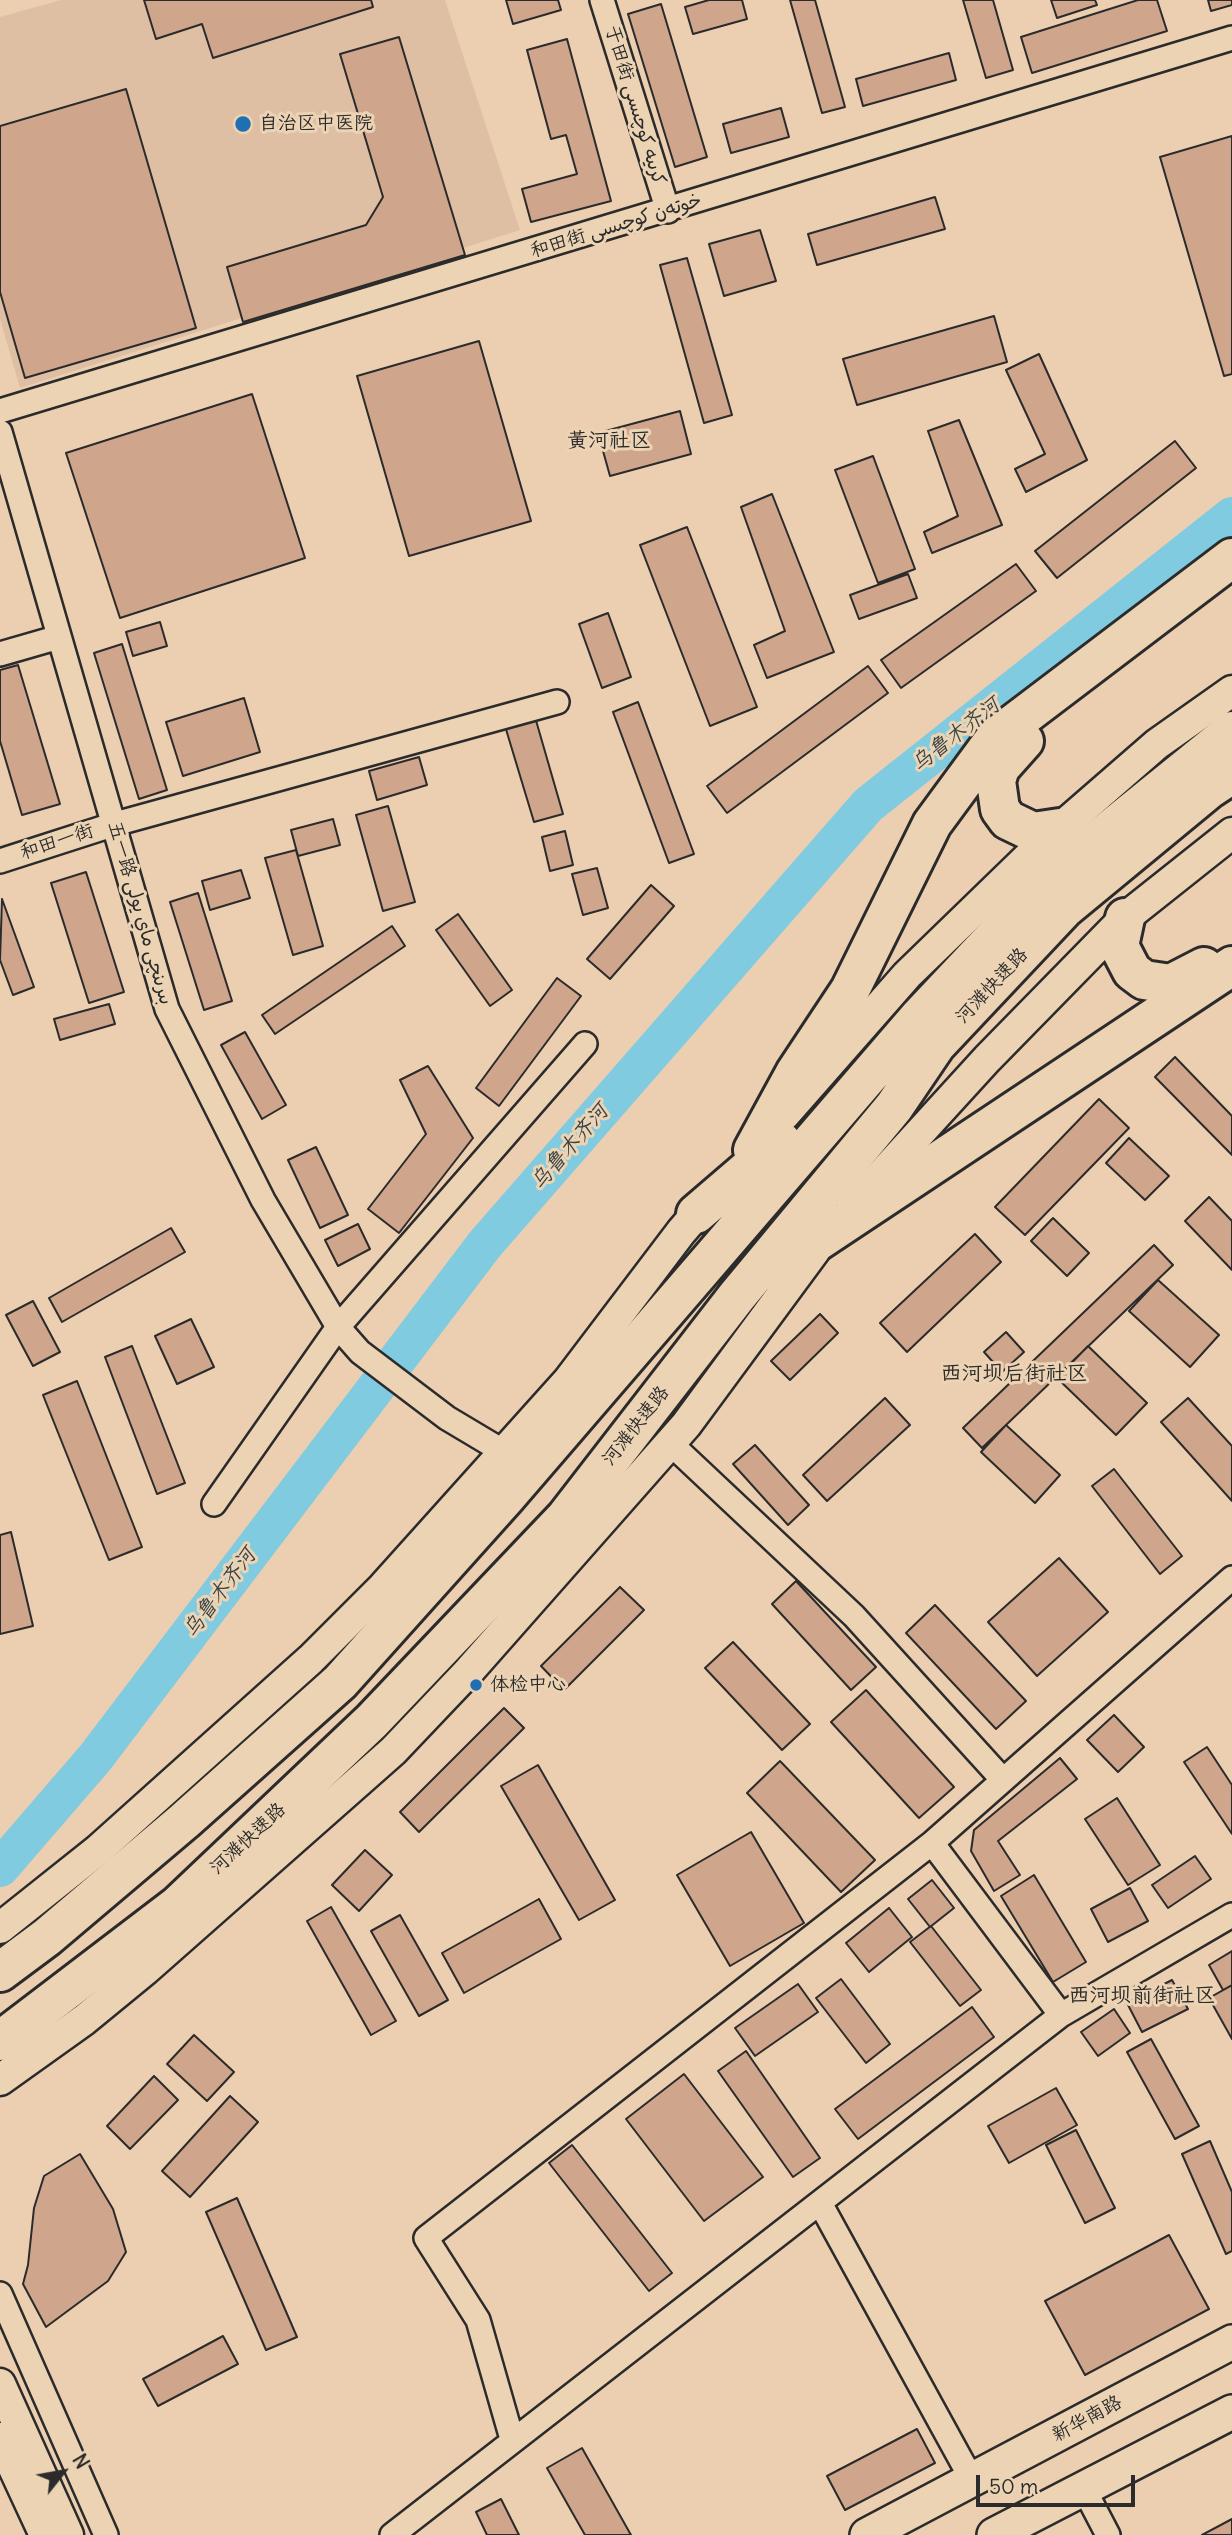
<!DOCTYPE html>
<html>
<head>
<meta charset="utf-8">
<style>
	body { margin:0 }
	#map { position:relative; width:1232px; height:2535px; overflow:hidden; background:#ecceb0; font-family:Delius,sans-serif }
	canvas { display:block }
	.north { position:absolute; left:28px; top:2437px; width:70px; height:70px; -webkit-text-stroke:5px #ecd3b4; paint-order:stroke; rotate:59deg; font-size:19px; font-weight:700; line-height:28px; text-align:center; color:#2b2b2b }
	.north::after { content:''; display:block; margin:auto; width:24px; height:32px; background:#2b2b2b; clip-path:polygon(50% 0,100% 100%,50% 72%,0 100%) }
	.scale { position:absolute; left:976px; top:2475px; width:159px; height:32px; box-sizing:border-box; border:4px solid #2b2b2b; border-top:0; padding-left:9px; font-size:21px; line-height:24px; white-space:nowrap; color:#2b2b2b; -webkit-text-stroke:5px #ecd3b4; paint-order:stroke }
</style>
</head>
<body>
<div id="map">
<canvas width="1232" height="2535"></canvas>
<div class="north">N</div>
<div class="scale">50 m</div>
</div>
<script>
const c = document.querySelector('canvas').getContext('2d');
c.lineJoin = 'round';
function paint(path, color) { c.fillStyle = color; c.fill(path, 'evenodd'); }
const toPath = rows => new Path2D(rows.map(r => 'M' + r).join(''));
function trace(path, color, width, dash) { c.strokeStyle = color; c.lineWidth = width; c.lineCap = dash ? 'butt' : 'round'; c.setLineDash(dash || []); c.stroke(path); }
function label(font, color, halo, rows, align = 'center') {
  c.font = font + ' Delius,"Playpen Sans Arabic","LXGW WenKai TC",sans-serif'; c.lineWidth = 6; c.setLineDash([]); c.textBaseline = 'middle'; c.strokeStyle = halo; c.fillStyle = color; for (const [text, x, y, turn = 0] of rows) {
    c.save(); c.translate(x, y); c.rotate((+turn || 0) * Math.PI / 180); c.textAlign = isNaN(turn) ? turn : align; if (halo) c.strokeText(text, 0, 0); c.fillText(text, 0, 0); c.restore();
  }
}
const built = toPath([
	[61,0,445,0,520,230,20,388,0,319,0,17]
]);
const river = toPath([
	[0,1868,95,1758,485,1244,868,805,1232,516]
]);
const building = toPath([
	[144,0,371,0,373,7,213,58,202,24,156,39,144,0],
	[506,0,558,0,561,10,513,24,506,0],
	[709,0,742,0,747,19,693,34,685,7,709,0],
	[790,0,815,0,845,107,822,113,790,0],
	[963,0,993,0,1013,70,986,78,963,0],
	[1051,0,1095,0,1097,5,1057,18,1051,0],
	[1138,0,1157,0,1167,31,1032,73,1021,37,1138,0],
	[1208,0,1232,0,1232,5,1211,11,1208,0],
	[661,4,707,157,675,167,628,14,661,4],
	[399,37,465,255,243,322,227,267,366,225,383,197,340,54,399,37],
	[567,39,611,201,531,222,522,189,577,174,566,135,551,139,527,50,567,39],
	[949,53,956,80,863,106,856,79,949,53],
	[126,89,196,328,25,378,0,292,0,126,126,89],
	[781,108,789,137,731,153,723,124,781,108],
	[1232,136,1232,374,1224,376,1160,157,1232,136],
	[935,197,945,229,817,265,808,234,935,197],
	[760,230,776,281,724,296,709,244,760,230],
	[687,258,732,415,704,423,660,265,687,258],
	[994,316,1007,362,857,405,843,359,994,316],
	[479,341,531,521,409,556,357,376,479,341],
	[1039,354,1087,460,1026,492,1015,469,1045,454,1006,370,1039,354],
	[252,394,305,558,120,618,66,453,252,394],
	[680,411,691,454,610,476,598,433,680,411],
	[959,420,1002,525,932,553,924,532,958,516,928,431,959,420],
	[1175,441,1196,468,1057,578,1035,551,1175,441],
	[873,456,915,569,878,583,835,470,873,456],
	[772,494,834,652,767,678,754,645,785,631,741,507,772,494],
	[687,527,757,707,710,726,640,545,687,527],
	[1016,564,1036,591,901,688,881,660,1016,564],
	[908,574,917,598,859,619,850,595,908,574],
	[608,613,631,677,602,688,579,624,608,613],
	[160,622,167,646,133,656,126,632,160,622],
	[122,644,167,790,139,799,94,653,122,644],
	[18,665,60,804,22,815,0,741,0,670,18,665],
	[868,666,888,693,727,813,707,786,868,666],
	[244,698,260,752,183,776,166,722,244,698],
	[638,702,694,854,669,863,613,712,638,702],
	[535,717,563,814,534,822,505,726,535,717],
	[419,757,427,785,377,800,369,771,419,757],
	[388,806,415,902,383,911,356,815,388,806],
	[333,819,340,845,298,856,291,830,333,819],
	[565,831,573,865,550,871,542,837,565,831],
	[296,850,323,946,293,955,265,858,296,850],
	[597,868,608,908,583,915,572,874,597,868],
	[241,870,250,898,210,910,202,881,241,870],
	[86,872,124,992,89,1003,51,883,86,872],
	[651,885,674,906,610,979,587,959,651,885],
	[198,893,232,1001,204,1010,170,902,198,893],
	[2,899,34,987,13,995,0,960,2,899],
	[458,914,512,990,490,1006,436,930,458,914],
	[392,926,405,946,275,1034,262,1015,392,926],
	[557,978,581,996,499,1106,476,1088,557,978],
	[109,1004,115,1024,60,1040,54,1019,109,1004],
	[245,1032,286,1105,262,1119,221,1045,245,1032],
	[1175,1057,1232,1116,1232,1155,1155,1077,1175,1057],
	[428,1066,473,1138,399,1233,368,1209,426,1134,400,1080,428,1066],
	[1099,1099,1129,1128,1025,1235,995,1207,1099,1099],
	[1129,1138,1169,1176,1145,1200,1106,1163,1129,1138],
	[316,1147,348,1215,320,1228,288,1160,316,1147],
	[1209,1197,1232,1221,1232,1270,1185,1221,1209,1197],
	[1053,1218,1089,1253,1067,1276,1031,1241,1053,1218],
	[358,1224,370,1249,338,1266,325,1240,358,1224],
	[171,1228,185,1252,62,1322,49,1298,171,1228],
	[975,1234,1001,1262,907,1352,880,1323,975,1234],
	[1154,1245,1173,1265,982,1448,963,1428,1154,1245],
	[1158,1280,1219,1335,1190,1367,1129,1311,1158,1280],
	[33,1301,60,1352,33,1366,6,1315,33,1301],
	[820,1314,838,1333,790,1380,771,1361,820,1314],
	[191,1319,214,1367,177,1384,155,1336,191,1319],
	[1006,1332,1024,1352,1002,1372,984,1352,1006,1332],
	[132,1346,185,1483,157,1494,105,1357,132,1346],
	[1088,1346,1147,1403,1116,1435,1057,1378,1088,1346],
	[77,1381,142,1547,109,1560,43,1395,77,1381],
	[885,1398,910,1425,827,1501,803,1475,885,1398],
	[1188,1398,1232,1446,1232,1501,1161,1422,1188,1398],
	[1006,1425,1060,1475,1035,1503,981,1452,1006,1425],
	[755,1445,809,1505,788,1525,733,1464,755,1445],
	[1114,1469,1182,1556,1160,1574,1092,1486,1114,1469],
	[11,1532,33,1626,0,1634,0,1535,11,1532],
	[1059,1558,1108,1612,1037,1676,988,1622,1059,1558],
	[796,1581,876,1667,851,1690,772,1604,796,1581],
	[620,1587,644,1610,564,1690,541,1666,620,1587],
	[935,1605,1026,1701,996,1729,906,1633,935,1605],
	[733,1642,810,1724,782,1750,705,1668,733,1642],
	[866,1690,954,1787,919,1818,831,1722,866,1690],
	[504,1708,524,1728,419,1832,400,1812,504,1708],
	[1114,1715,1144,1747,1118,1772,1087,1740,1114,1715],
	[1207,1747,1232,1785,1232,1834,1184,1762,1207,1747],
	[1060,1758,1077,1779,998,1841,1020,1875,994,1891,971,1851,974,1830,1060,1758],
	[780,1761,875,1860,841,1892,747,1793,780,1761],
	[538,1765,615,1900,579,1920,501,1786,538,1765],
	[1117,1798,1160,1865,1128,1885,1085,1819,1117,1798],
	[751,1832,804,1923,730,1966,677,1875,751,1832],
	[365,1850,392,1875,359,1911,332,1885,365,1850],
	[1195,1856,1211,1879,1168,1908,1152,1885,1195,1856],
	[1034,1875,1086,1962,1053,1982,1001,1896,1034,1875],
	[932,1880,954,1908,930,1927,908,1899,932,1880],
	[1130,1888,1148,1921,1108,1942,1091,1909,1130,1888],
	[539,1899,561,1939,464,1993,442,1953,539,1899],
	[331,1907,396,2021,371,2035,307,1921,331,1907],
	[889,1908,912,1937,869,1972,846,1943,889,1908],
	[400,1915,448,2000,419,2016,371,1931,400,1915],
	[931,1926,981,1990,960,2006,910,1942,931,1926],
	[1232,1951,1232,1985,1223,1990,1209,1965,1232,1951],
	[841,1979,890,2044,866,2063,816,1998,841,1979],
	[1172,1980,1188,2009,1142,2032,1127,2003,1172,1980],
	[798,1984,818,2012,755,2056,735,2028,798,1984],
	[1232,1985,1232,2039,1209,1998,1232,1985],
	[972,2007,994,2037,858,2139,835,2109,972,2007],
	[1114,2009,1130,2033,1098,2056,1081,2032,1114,2009],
	[194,2035,234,2072,207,2101,167,2064,194,2035],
	[1151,2039,1199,2126,1175,2139,1127,2052,1151,2039],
	[746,2051,820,2158,793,2177,718,2071,746,2051],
	[684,2074,763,2177,704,2221,626,2119,684,2074],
	[154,2076,178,2100,130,2149,107,2126,154,2076],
	[1056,2088,1077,2125,1009,2163,988,2126,1056,2088],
	[230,2096,258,2122,190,2197,162,2171,230,2096],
	[1076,2130,1115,2208,1085,2223,1046,2145,1076,2130],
	[1210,2141,1232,2192,1232,2251,1226,2254,1182,2154,1210,2141],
	[572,2145,672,2273,649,2291,549,2163,572,2145],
	[80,2154,113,2209,126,2252,108,2281,46,2327,23,2284,28,2265,34,2208,44,2176,80,2154],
	[237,2198,297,2337,266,2350,206,2212,237,2198],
	[1169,2235,1209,2309,1085,2375,1045,2301,1169,2235],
	[223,2336,238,2364,158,2406,143,2379,223,2336],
	[917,2429,935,2463,845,2510,827,2476,917,2429],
	[582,2448,631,2535,585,2535,547,2468,582,2448],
	[501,2499,519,2535,487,2535,476,2512,501,2499],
	[1232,2519,1232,2535,1202,2535,1232,2519]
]);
const minor = toPath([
	[602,0,668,211],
	[0,411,1232,38],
	[0,432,167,1009,263,1200,338,1327,360,1352,447,1418,504,1452],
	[0,654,59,637],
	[0,861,115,824,557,702],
	[670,1443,854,1616,1003,1780],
	[214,1504,338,1327,585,1044],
	[932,1843,1061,2015],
	[820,2203,972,2480],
	[0,2294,106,2535],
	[512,2439,478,2320,426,2238,932,1843,1232,1578],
	[1083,2487,1108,2535],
	[392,2535,1061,2015,1232,1915]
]);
const tertiary = toPath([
	[784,1115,907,975,1042,844,1157,744,1232,691],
	[852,1207,987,1059,1125,918,1232,833],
	[0,1928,98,1850,311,1659,383,1587,568,1381,681,1232,711,1197],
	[0,2080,84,2020,145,1970,393,1751,469,1671,686,1425,815,1250],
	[0,2384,68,2535],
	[0,2438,45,2535]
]);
const secondary = toPath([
	[867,2535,1232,2342],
	[994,2535,1232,2412]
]);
const trunk = toPath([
	[1024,741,1000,768,996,781,1000,809,1008,820,1033,832,1060,828],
	[1125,918,1119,946,1132,971,1144,980,1171,984,1204,967],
	[753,1150,795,1073,850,990,932,824,996,737,1232,558],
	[696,1214,781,1141],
	[773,1271,1232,966],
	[0,1972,47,1937,184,1821,340,1682,506,1497,920,1016,1049,879,1232,731],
	[0,2041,178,1905,372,1721,566,1517,737,1296,894,1107,936,1045,1065,908,1208,790,1232,774]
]);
const markers = [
	[243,124,9,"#1f6fb2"],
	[476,1685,7,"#1f6fb2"]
];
const streetNames = [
	["于田街 كرىيە كوچىسى",635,105,73],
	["和田街 خوتەن كوچىسى",616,226,-17],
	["和田一街",57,842,-18],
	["五一路 بىرىنچى ماي يولى",140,913,74],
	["河滩快速路",992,986,-47],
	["河滩快速路",636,1426,-52],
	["河滩快速路",248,1839,-43],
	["新华南路",1087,2419,-28]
];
const poiNames = [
	["自治区中医院",259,124],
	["体检中心",490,1685]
];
const neighbourhoodNames = [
	["黄河社区",609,441],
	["西河坝后街社区",1014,1374],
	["西河坝前街社区",1142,1996]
];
const waterNames = [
	["乌鲁木齐河",956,735,-38],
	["乌鲁木齐河",570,1147,-49],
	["乌鲁木齐河",220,1593,-53]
];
paint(built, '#dfbfa3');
trace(river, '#80cbe0', 38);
paint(building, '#cfa58c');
trace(building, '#2b2b2b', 2);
trace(minor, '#2b2b2b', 28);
trace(tertiary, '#2b2b2b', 35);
trace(secondary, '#2b2b2b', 38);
trace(trunk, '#2b2b2b', 44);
trace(minor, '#ecd3b4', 23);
trace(tertiary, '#ecd3b4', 30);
trace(secondary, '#ecd3b4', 33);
trace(trunk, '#ecd3b4', 38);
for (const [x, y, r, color] of markers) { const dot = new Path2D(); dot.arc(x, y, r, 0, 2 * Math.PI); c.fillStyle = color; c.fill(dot); trace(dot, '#ecd3b4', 2.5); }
label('19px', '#2b2b2b', '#ecd3b4', streetNames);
label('19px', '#2b2b2b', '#ecd3b4', poiNames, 'left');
label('21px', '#2b2b2b', '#ecd3b4', neighbourhoodNames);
label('italic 21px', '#384346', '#ecd3b4', waterNames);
</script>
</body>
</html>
